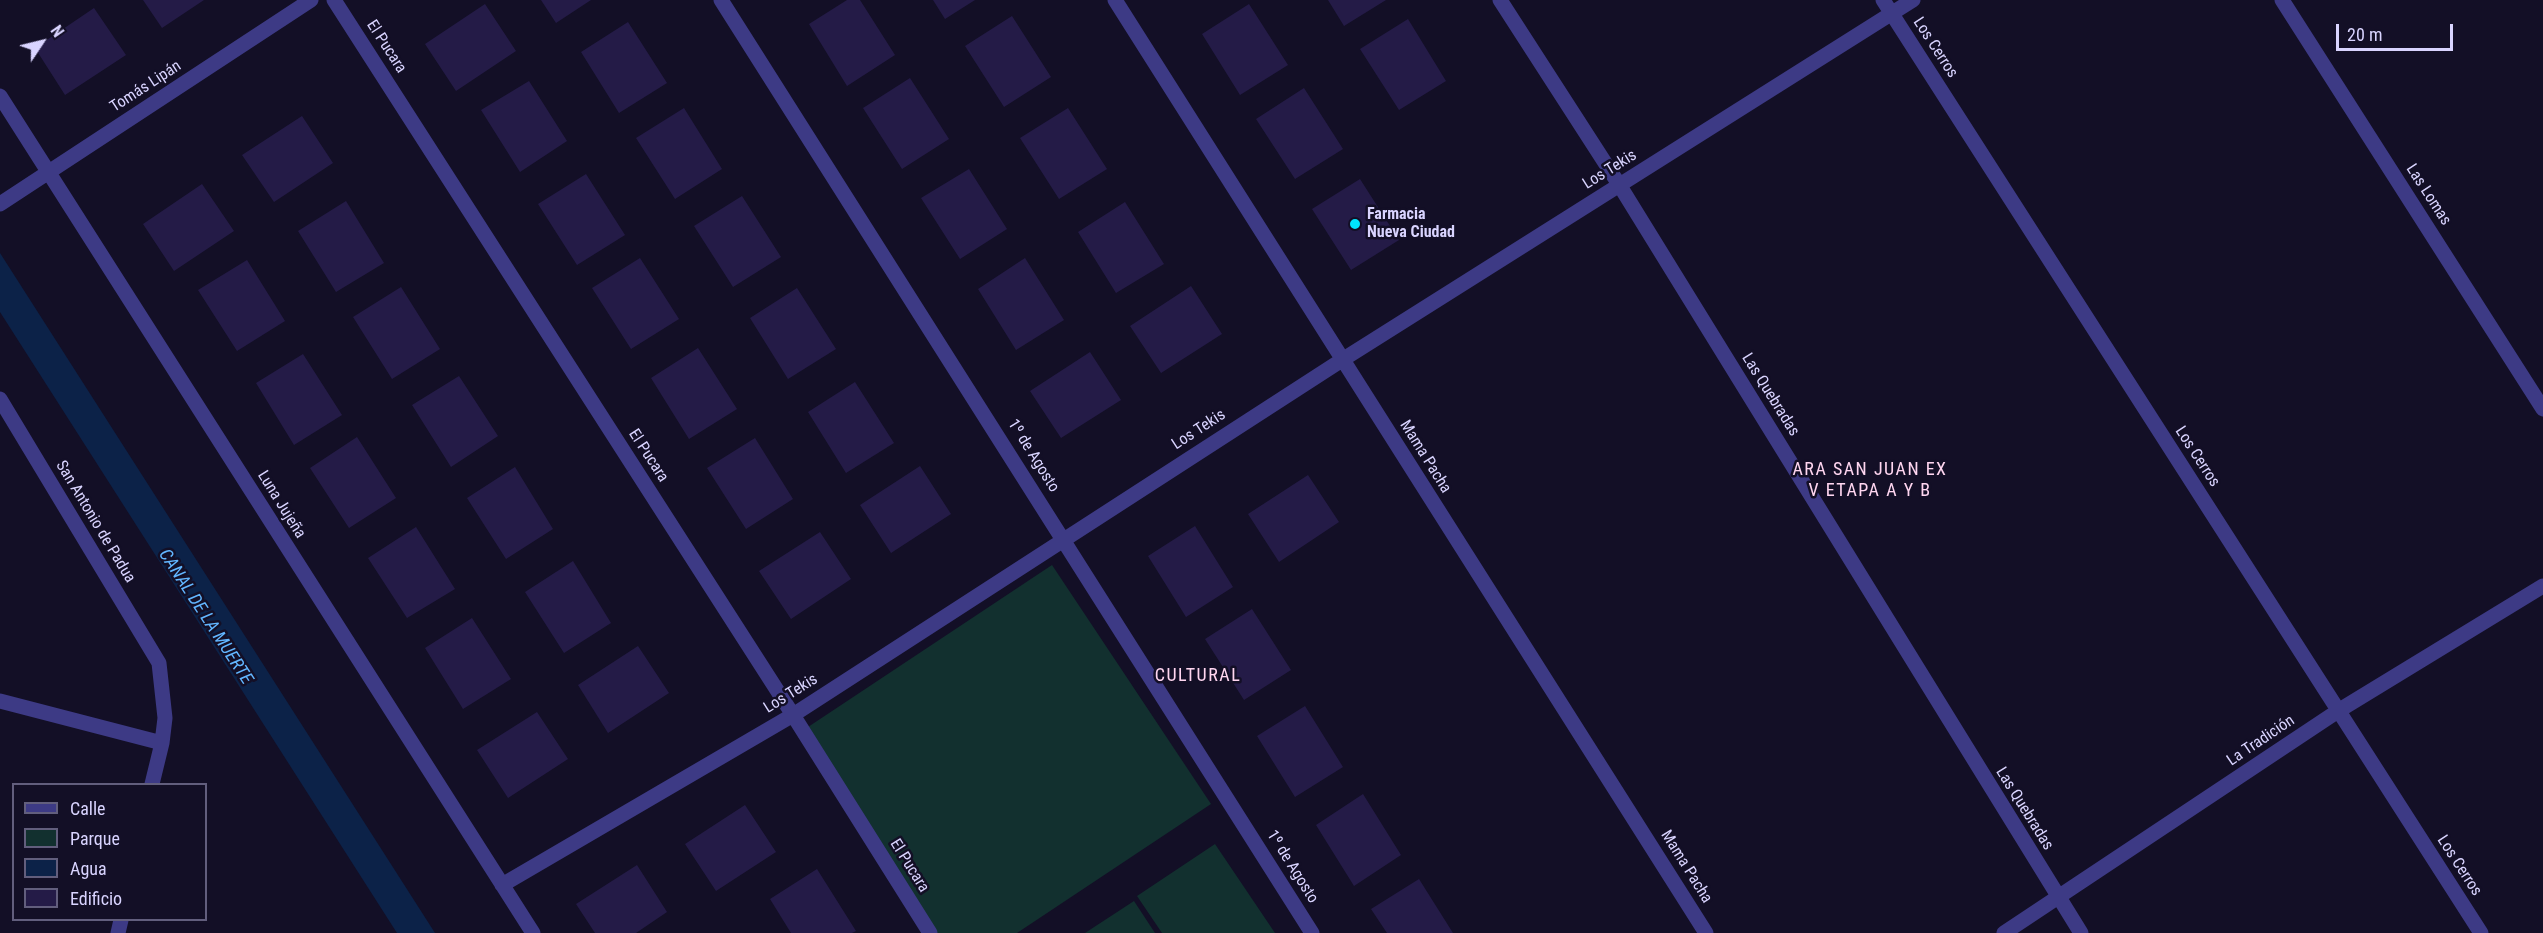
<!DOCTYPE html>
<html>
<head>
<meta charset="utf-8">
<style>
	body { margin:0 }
	#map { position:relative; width:2543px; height:933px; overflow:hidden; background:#130f26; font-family:"Roboto Condensed",sans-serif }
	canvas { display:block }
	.legend { position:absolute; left:12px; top:783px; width:195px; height:138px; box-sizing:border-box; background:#130f26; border:2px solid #625e7d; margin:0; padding:8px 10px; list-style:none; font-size:18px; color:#d9d4ff }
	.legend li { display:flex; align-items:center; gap:12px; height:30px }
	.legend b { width:30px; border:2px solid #625e7d }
	.north { position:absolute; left:12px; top:12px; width:60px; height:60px; -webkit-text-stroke:4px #130f26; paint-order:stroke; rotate:55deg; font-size:16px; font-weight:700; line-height:24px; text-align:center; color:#d9d4ff }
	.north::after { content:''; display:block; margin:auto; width:21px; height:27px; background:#d9d4ff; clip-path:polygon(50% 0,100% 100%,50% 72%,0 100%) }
	.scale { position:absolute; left:2336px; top:24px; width:117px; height:27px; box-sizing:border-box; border:3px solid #d9d4ff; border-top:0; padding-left:8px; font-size:18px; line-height:21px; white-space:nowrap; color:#d9d4ff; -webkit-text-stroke:4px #130f26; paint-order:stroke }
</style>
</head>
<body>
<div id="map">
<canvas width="2543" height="933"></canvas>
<ul class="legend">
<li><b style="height:8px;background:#3d3a85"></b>Calle</li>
<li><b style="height:16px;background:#12302f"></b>Parque</li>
<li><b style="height:16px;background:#0c2248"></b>Agua</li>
<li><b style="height:16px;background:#241b47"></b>Edificio</li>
</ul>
<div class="north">N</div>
<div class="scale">20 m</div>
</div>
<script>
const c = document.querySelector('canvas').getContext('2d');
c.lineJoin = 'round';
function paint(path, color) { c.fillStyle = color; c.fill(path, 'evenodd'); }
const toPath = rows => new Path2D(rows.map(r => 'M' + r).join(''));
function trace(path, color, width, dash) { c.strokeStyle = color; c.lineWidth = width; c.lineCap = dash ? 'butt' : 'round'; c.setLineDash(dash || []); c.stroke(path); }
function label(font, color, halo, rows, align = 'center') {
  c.font = font + ' "Roboto Condensed",sans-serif'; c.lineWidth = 5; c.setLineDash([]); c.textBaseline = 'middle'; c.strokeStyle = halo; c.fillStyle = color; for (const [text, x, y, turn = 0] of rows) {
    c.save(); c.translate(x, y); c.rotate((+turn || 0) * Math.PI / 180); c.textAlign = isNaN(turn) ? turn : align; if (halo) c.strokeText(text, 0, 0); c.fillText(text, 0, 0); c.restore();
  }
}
const green = toPath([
	[1052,565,1211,804,1017,933,932,933,799,733],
	[1215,844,1275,933,1162,933,1137,896],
	[1134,901,1155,933,1085,933]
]);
const water = toPath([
	[0,253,435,933,397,933,0,312]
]);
const building = toPath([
	[143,0,204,0,162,28],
	[541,0,591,0,556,23],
	[847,0,860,0,895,55,847,86,809,24],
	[933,0,975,0,945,19],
	[1328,0,1386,0,1344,26],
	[485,4,516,51,456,91,425,44],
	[1249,4,1288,65,1240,95,1202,34],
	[94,8,126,55,65,95,35,48],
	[1012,16,1051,77,1004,107,965,46],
	[1408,19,1446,81,1399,110,1360,49],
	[628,22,667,83,619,113,581,52],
	[910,78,949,139,902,169,863,108],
	[529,81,567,141,520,172,481,110],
	[1304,88,1343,149,1295,179,1256,119],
	[684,108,722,169,675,199,636,138],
	[1068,108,1107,169,1059,199,1020,138],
	[302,116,333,163,274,202,242,155],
	[969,169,1007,229,960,259,921,198],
	[586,174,625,235,577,265,538,204],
	[1360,179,1399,240,1351,270,1312,209],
	[202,184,234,231,174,271,143,224],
	[742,196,781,257,733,287,694,226],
	[346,201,384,263,336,292,298,231],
	[1125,202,1164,264,1116,293,1078,232],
	[640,258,679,319,631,349,592,288],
	[1025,258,1064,320,1016,350,978,289],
	[247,260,285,321,237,351,198,290],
	[1191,286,1222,334,1161,373,1130,326],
	[401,287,440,349,392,379,353,317],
	[797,288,836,349,788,379,750,318],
	[698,348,737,409,689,439,651,378],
	[1090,352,1121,400,1061,438,1030,391],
	[303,354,342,415,294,445,256,383],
	[459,376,498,436,451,467,412,405],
	[855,382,894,443,846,473,808,412],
	[357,437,396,498,349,528,310,468],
	[755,438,793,499,746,529,707,468],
	[920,466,951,514,891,553,860,505],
	[515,467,553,529,506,559,467,498],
	[1308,475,1339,522,1279,562,1248,514],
	[1195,526,1233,587,1186,617,1148,556],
	[416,527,455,589,407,618,368,558],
	[820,532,851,579,791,619,759,571],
	[573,561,611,623,564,653,525,592],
	[1252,609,1291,670,1244,700,1205,639],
	[472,618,511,679,463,709,425,648],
	[638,646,669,693,608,733,578,685],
	[1305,706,1343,767,1295,797,1257,736],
	[537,712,568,759,508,798,477,750],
	[1363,794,1401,855,1354,886,1316,825],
	[745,805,776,852,716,891,685,844],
	[637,865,667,912,636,933,595,933,576,904],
	[817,869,856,931,852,933,791,933,770,899],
	[1419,879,1453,933,1387,933,1371,909]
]);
const minor = toPath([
	[334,0,793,715,930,933],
	[721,0,1312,933],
	[1115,0,1706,933],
	[1500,0,1620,186,2081,933],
	[1883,0,2481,933],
	[2282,0,2543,409],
	[0,96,533,933],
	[0,204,311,0],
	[0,399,159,663,165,718,162,743,152,784],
	[0,701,162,743],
	[502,885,793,715,1342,360,1913,0],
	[118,933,121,920],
	[2004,933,2338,711,2543,586]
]);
const markers = [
	[1355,224,6,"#00e5ff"]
];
const streetNames = [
	["El Pucara",386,47,57],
	["Los Cerros",1935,48,57],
	["Tomás Lipán",146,87,-33],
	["Los Tekis",1610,170,-32],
	["Las Lomas",2428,195,57],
	["Las Quebradas",1770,395,58],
	["Los Tekis",1199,430,-33],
	["El Pucara",648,456,57],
	["1º de Agosto",1033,456,58],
	["Mama Pacha",1425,457,58],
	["Los Cerros",2197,457,57],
	["Luna Jujeña",281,505,58],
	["San Antonio de Padua",95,522,59],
	["Los Tekis",791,694,-32],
	["La Tradición",2261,741,-34],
	["Las Quebradas",2024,809,58],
	["El Pucara",909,866,58],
	["Los Cerros",2459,866,57],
	["1º de Agosto",1292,867,58],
	["Mama Pacha",1686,867,58]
];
const poiNames = [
	["Farmacia",1367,215],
	["Nueva Ciudad",1367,233]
];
const neighbourhoodNames = [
	["ARA SAN JUAN EX",1870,470],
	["V ETAPA A Y B",1870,491],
	["CULTURAL",1198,676]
];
const waterNames = [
	["CANAL DE LA MUERTE",205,617,57]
];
paint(green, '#12302f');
paint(water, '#0c2248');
paint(building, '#241b47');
trace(minor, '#3d3a85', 15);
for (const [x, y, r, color] of markers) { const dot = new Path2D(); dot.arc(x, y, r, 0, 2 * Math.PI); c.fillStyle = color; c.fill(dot); trace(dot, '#130f26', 2); }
label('16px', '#d9d4ff', '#130f26', streetNames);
label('bold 16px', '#d9d4ff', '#130f26', poiNames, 'left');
c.letterSpacing = '1.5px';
label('18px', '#ffd6f0', '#130f26', neighbourhoodNames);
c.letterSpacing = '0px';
label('italic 18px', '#62b6ff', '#130f26', waterNames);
</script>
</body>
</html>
